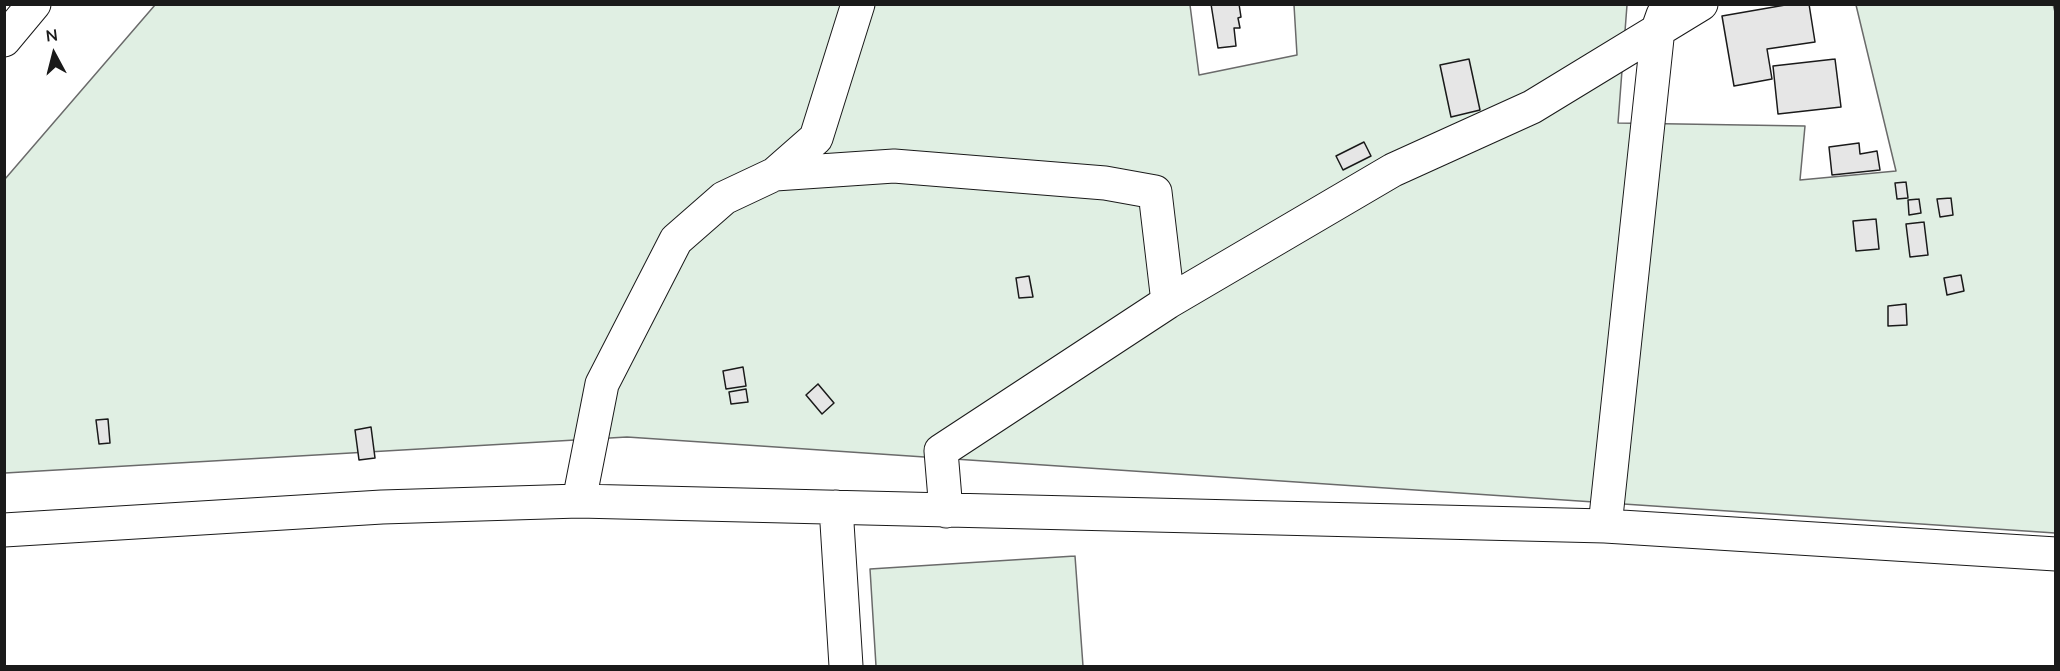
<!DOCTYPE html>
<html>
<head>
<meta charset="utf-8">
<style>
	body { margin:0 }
	#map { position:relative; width:2060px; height:671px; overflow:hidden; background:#fff; font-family:"Nunito Sans",sans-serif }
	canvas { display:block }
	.frame { position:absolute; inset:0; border:6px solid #1a1a1a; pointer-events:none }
	.north { position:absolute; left:24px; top:24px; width:60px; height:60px; -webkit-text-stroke:4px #fff; paint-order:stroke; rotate:353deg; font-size:16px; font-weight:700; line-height:24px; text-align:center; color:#1a1a1a }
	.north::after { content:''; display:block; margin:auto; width:21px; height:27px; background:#1a1a1a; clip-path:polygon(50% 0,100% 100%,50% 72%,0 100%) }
</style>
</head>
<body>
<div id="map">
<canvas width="2060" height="671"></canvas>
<div class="frame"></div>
<div class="north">N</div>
</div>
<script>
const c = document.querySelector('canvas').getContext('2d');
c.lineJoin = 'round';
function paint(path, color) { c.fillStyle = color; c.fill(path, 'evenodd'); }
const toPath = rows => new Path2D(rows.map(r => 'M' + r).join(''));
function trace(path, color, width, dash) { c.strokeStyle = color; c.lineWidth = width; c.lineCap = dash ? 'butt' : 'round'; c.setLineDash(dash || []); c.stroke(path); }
const green = toPath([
	[2053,4,2055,12,2055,533,627,437,5,473,5,179,155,5,1190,5,1199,75,1297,55,1294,5,1627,5,1618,123,1805,126,1800,180,1896,171,1856,5,2053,4],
	[1075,556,1083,666,876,666,870,569,1075,556]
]);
const building = toPath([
	[1211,4,1239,4,1241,17,1238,18,1240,28,1234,28,1236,46,1218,48,1211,4],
	[1791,4,1809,4,1815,42,1767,49,1772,79,1734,86,1722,16,1791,4],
	[1469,59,1480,110,1451,117,1440,65,1469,59],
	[1835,59,1841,107,1778,114,1773,66,1835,59],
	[1364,142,1371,156,1343,170,1336,156,1364,142],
	[1859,143,1860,154,1877,151,1880,170,1832,175,1829,147,1859,143],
	[1906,182,1908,198,1897,199,1895,183,1906,182],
	[1951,198,1953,215,1940,217,1937,199,1951,198],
	[1919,199,1921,213,1909,215,1908,200,1919,199],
	[1876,219,1879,249,1856,251,1853,221,1876,219],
	[1924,222,1928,255,1910,257,1906,224,1924,222],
	[1961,275,1964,291,1947,295,1944,278,1961,275],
	[1029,276,1033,297,1019,298,1016,278,1029,276],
	[1906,304,1907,325,1888,326,1888,306,1906,304],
	[743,367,746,386,726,389,723,371,743,367],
	[818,384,834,403,822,414,806,395,818,384],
	[746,389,748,402,731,404,729,392,746,389],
	[108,419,110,443,99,444,96,420,108,419],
	[371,427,375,458,359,460,355,430,371,427]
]);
const minor = toPath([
	[4,40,34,4],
	[775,174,894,166,1105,183,1155,192,1168,302],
	[579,501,602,384,676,240,724,198,775,174,816,138,858,4],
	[836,507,846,666],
	[946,511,941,451,1168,302,1393,170,1532,107,1701,4],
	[1605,526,1658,29,1663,15],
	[4,530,382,507,579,501,1605,526,2056,554]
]);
paint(green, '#e0efe3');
trace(green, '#6a6a6a', 1.5);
paint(building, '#e6e6e6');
trace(building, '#1a1a1a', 1.5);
trace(minor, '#1a1a1a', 35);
trace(minor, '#fff', 33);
</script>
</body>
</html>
